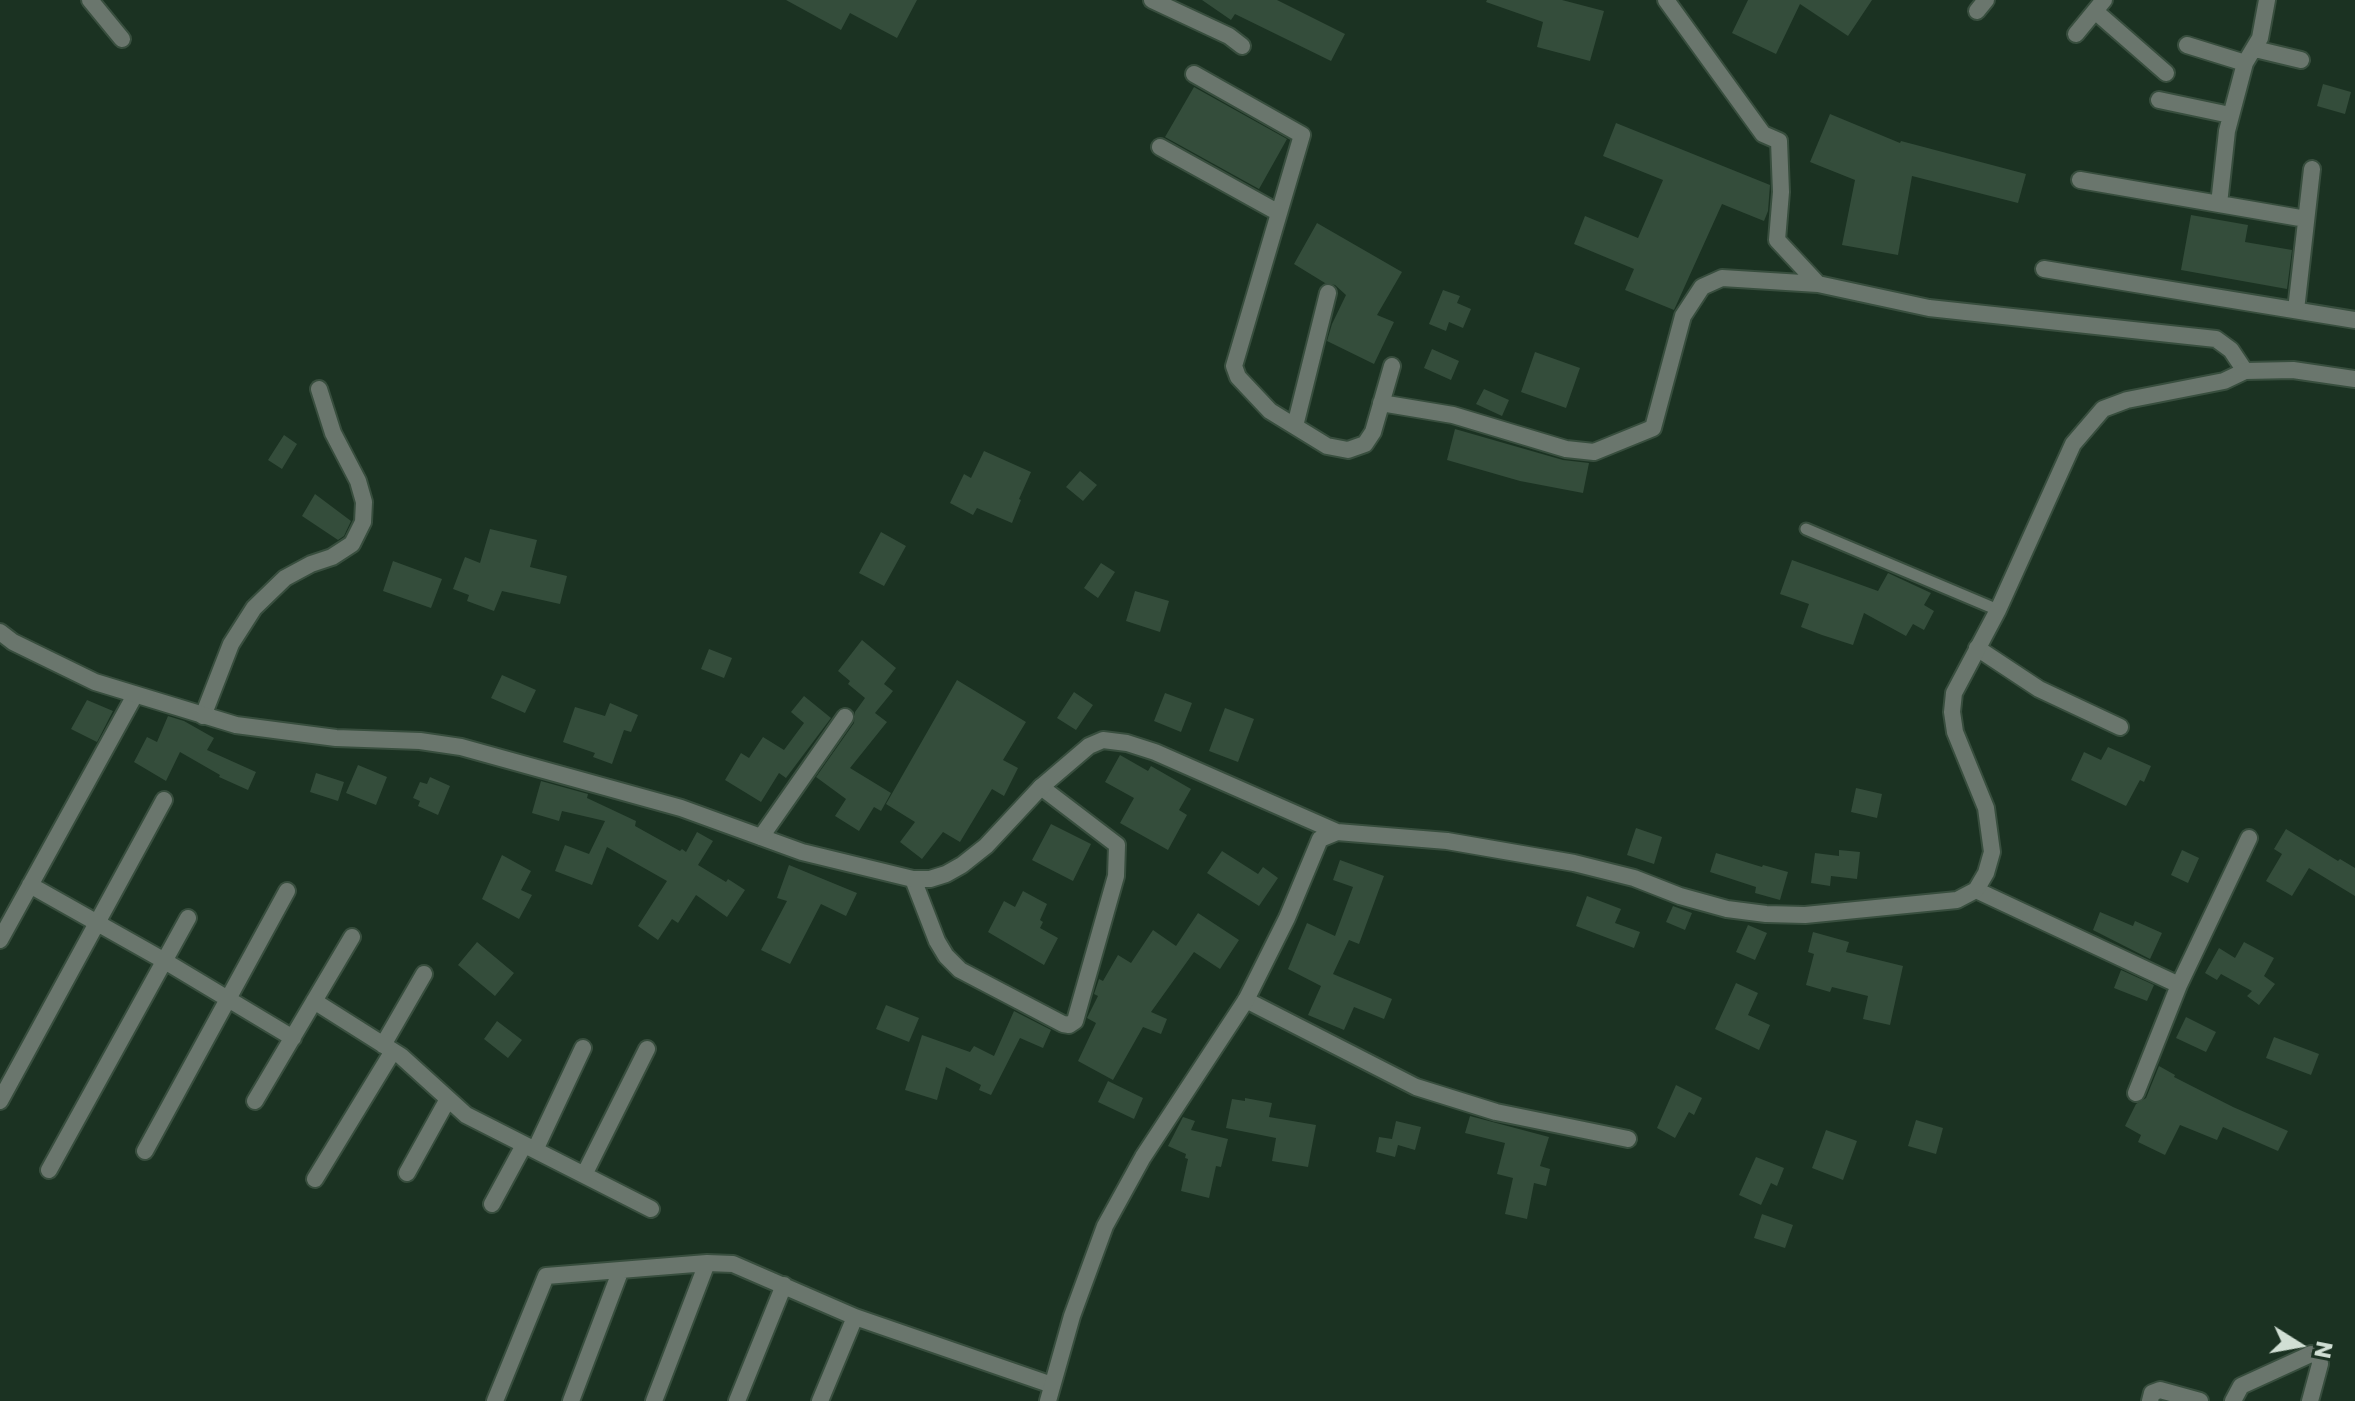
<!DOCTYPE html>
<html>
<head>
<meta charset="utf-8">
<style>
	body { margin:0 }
	#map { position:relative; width:2355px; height:1401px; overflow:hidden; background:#1b3222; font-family:Poppins,sans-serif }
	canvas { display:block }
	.north { position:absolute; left:2259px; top:1305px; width:80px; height:80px; -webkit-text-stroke:6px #1b3222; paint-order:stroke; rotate:101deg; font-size:22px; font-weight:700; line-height:32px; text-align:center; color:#d1dfd4 }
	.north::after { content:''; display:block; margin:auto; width:28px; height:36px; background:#d1dfd4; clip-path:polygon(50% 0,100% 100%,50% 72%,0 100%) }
</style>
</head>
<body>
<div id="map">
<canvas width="2355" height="1401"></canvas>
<div class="north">N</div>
</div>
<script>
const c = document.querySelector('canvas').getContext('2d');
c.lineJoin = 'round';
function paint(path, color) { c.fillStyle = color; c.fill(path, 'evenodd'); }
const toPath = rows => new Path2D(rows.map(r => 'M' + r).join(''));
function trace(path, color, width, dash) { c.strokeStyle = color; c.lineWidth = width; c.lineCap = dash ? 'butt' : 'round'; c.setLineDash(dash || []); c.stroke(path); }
const building = toPath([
	[786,0,917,0,897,38,850,13,841,30],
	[1202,0,1277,0,1345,34,1331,61,1235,14,1231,20],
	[1487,0,1562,0,1604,11,1590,61,1537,47,1543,22,1486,2],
	[1748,0,1872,0,1848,36,1800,4,1776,54,1732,33],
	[2323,84,2351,92,2345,114,2317,106],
	[1194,87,1287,139,1259,189,1165,137],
	[1830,114,1900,143,1901,141,2026,174,2018,203,1912,176,1898,255,1842,245,1855,180,1810,162],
	[1616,123,1770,185,1768,211,1764,221,1722,204,1674,310,1625,290,1634,269,1574,244,1585,216,1638,238,1663,180,1603,156],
	[2191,215,2248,225,2245,242,2292,250,2287,289,2181,270],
	[1317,223,1402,272,1377,315,1394,322,1374,364,1327,341,1332,324,1346,295,1335,285,1325,283,1294,264],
	[1443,290,1460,296,1457,303,1471,309,1463,328,1449,322,1446,331,1429,324],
	[1432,349,1459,361,1451,380,1424,368],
	[1535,352,1580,368,1566,408,1521,392],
	[1484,389,1509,400,1502,416,1476,404],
	[1455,429,1563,460,1589,463,1583,493,1520,481,1447,460],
	[284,435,297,444,282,469,268,460],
	[984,451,1031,472,1019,499,1021,500,1012,523,977,508,973,515,950,503,964,474,971,478],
	[1080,471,1097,485,1083,501,1066,487],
	[315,494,351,521,344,536,338,540,302,516],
	[490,529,537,540,530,567,567,576,560,604,502,591,494,611,467,601,469,595,453,589,465,557,480,563],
	[881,532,906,546,884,586,859,573],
	[1792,560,1878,591,1888,573,1931,593,1924,605,1934,611,1924,630,1913,624,1906,636,1864,613,1853,645,1822,635,1801,627,1809,604,1780,594],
	[393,561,442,579,431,608,383,591],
	[1101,563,1115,572,1098,598,1084,588],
	[1135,591,1169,601,1160,632,1126,621],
	[862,640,896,668,884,684,893,691,875,713,887,722,850,768,891,793,881,811,874,807,859,831,835,816,846,799,816,777,854,723,855,712,865,698,848,684,850,681,838,671],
	[709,649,732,658,724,678,701,669],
	[502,675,536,690,525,713,491,698],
	[957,680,1026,722,1003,760,1018,768,1004,796,992,789,960,842,943,832,922,859,900,842,915,822,886,804],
	[1074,692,1093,705,1076,730,1057,718],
	[1165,693,1192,703,1181,732,1154,721],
	[804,696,831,718,786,778,779,773,761,802,725,780,741,753,749,758,763,737,784,750,804,723,791,712],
	[87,700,113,711,97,742,71,729],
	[610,703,638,715,631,732,624,730,612,764,593,757,595,753,563,742,575,707,605,716],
	[1225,708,1254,719,1238,762,1209,751],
	[168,716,184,721,214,738,207,750,256,772,248,790,219,777,220,775,180,752,166,781,134,762,147,737,157,742],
	[2108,747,2151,766,2144,782,2140,780,2126,806,2071,780,2084,752,2101,760],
	[1120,755,1148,771,1151,766,1191,789,1179,810,1187,815,1168,850,1120,823,1134,798,1105,782],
	[358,765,387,777,376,805,346,793],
	[316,773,344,782,338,801,310,792],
	[430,777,450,786,438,815,418,806,420,801,413,798,420,782,427,784],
	[541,781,588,794,587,798,636,821,635,826,680,851,682,849,686,852,697,832,713,841,698,865,726,882,728,879,745,890,727,917,696,895,678,923,672,919,658,940,638,926,667,881,607,847,592,885,555,871,565,845,589,854,605,821,562,811,559,821,532,813],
	[1856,788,1882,794,1877,818,1851,812],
	[1051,824,1091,844,1073,881,1032,860],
	[1636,828,1662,837,1654,864,1627,855],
	[2286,829,2338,861,2340,859,2355,868,2355,896,2309,868,2292,896,2266,881,2282,854,2274,849],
	[1839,850,1860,852,1857,879,1831,876,1830,886,1811,883,1815,853,1839,856],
	[2182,850,2199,858,2188,883,2171,875],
	[1222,851,1258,874,1263,867,1278,878,1259,906,1207,873],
	[1716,853,1762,867,1763,865,1788,872,1780,900,1755,893,1756,887,1710,872],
	[502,855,531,871,521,890,532,895,519,919,482,899],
	[1340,860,1384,876,1359,944,1349,940,1333,974,1392,999,1384,1019,1354,1007,1344,1030,1308,1015,1321,986,1288,969,1307,923,1335,936,1353,887,1333,880],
	[789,865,857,893,846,916,821,904,790,964,761,950,787,901,777,898],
	[1023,891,1047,904,1040,920,1043,922,1040,928,1058,938,1044,965,988,932,1004,901,1015,907],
	[1587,896,1621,909,1615,923,1640,932,1634,948,1576,926],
	[1673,906,1692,913,1685,930,1666,922],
	[2100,912,2133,926,2135,921,2162,933,2150,959,2093,930],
	[1198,913,1239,940,1220,969,1194,952,1151,1012,1167,1019,1161,1034,1143,1027,1113,1080,1078,1061,1096,1023,1087,1018,1098,996,1094,994,1099,979,1103,981,1118,955,1131,963,1153,930,1176,946],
	[1748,925,1767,933,1755,960,1736,952],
	[1813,932,1849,942,1846,952,1903,966,1890,1025,1863,1019,1868,996,1832,987,1830,992,1806,985,1814,954,1808,952],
	[477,942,514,973,495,996,458,965],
	[2244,942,2274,958,2264,976,2275,984,2259,1005,2247,996,2252,991,2221,974,2217,980,2205,973,2219,948,2235,958],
	[2121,970,2154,985,2147,1001,2114,988],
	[1736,983,1758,993,1748,1015,1770,1025,1759,1050,1715,1029],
	[886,1005,919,1018,909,1042,876,1029],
	[1014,1011,1051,1030,1043,1048,1020,1038,991,1095,979,1090,981,1085,946,1067,937,1100,905,1090,922,1035,970,1052,974,1046,994,1056],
	[2186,1017,2216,1032,2206,1052,2176,1038],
	[497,1021,522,1040,508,1058,484,1039],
	[2274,1037,2319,1054,2311,1075,2266,1058],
	[2159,1066,2175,1075,2174,1077,2233,1107,2288,1131,2278,1151,2223,1127,2217,1140,2180,1125,2165,1155,2138,1142,2141,1135,2125,1126,2136,1104,2146,1098],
	[1108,1081,1143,1098,1134,1119,1098,1102],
	[1676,1085,1702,1098,1694,1115,1689,1112,1675,1138,1657,1128],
	[1245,1098,1272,1103,1269,1117,1316,1125,1308,1167,1272,1161,1276,1138,1226,1128,1232,1099,1245,1101],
	[1470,1116,1549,1137,1540,1166,1550,1169,1546,1186,1534,1183,1527,1219,1505,1214,1513,1178,1497,1174,1505,1143,1465,1133],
	[1183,1117,1195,1121,1191,1130,1228,1139,1221,1167,1216,1166,1209,1198,1181,1191,1188,1159,1185,1158,1186,1154,1168,1146],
	[1916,1120,1943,1128,1936,1154,1908,1146],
	[1396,1121,1421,1127,1415,1150,1398,1145,1395,1157,1376,1152,1379,1137,1392,1139],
	[1826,1130,1857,1141,1843,1180,1812,1168],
	[1756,1157,1784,1168,1777,1186,1771,1183,1761,1205,1739,1195],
	[1762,1214,1793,1225,1785,1248,1754,1238]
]);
const service = toPath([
	[1806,529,1998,610]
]);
const minor = toPath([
	[90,0,122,39],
	[1152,0,1229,36,1242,46],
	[1666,0,1763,134,1779,141,1781,192,1777,240,1818,284],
	[1977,11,1986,0],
	[2095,11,2166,73],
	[2076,34,2104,0],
	[2187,45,2245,63],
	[2255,49,2301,60],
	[1194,74,1302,135,1234,366,1238,377,1270,411,1327,446,1348,450,1365,444,1373,432,1392,366],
	[2159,100,2230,115],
	[1160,147,1279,213],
	[2080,180,2306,219],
	[2219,204,2227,131,2245,63,2260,38,2267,0],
	[2044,269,2355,320],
	[2296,310,2312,169],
	[1381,403,1453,415,1566,449,1594,452,1653,428,1683,316,1702,287,1722,278,1818,284,1929,308,2216,339,2231,350,2245,371],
	[1295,426,1328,293],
	[1977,648,2039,689,2120,727],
	[203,716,231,644,254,608,285,578,311,564,332,557,352,544,363,522,364,502,358,481,333,433,319,389],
	[761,837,845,717],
	[913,879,937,941,946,956,960,970,1063,1024,1069,1025,1075,1021,1116,876,1117,845,1041,787],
	[30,885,163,960,293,1038],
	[1976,890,2179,985],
	[0,940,135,695],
	[1246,1000,1416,1087,1496,1112,1628,1139],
	[314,1001,401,1056,466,1115,651,1209],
	[383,1045,424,974],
	[2136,1093,2179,985,2249,838],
	[0,1101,164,800],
	[255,1101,352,937],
	[535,1150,583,1048],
	[145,1151,287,891],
	[49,1170,188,918],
	[407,1173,448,1099],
	[584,1175,647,1049],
	[315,1179,393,1051],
	[492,1204,524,1145],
	[495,1401,546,1276,707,1263,733,1264,855,1317,1052,1385],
	[571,1401,620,1272],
	[654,1401,707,1263],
	[737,1401,784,1285],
	[820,1401,855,1317],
	[2150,1401,2152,1393,2160,1390,2200,1401],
	[2233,1401,2241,1386,2311,1354,2319,1356,2320,1364,2310,1401]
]);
const tertiary = toPath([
	[0,632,13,642,95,682,236,725,336,738,420,741,461,747,681,808,802,852,913,879,930,879,946,874,962,865,986,846,1041,787,1089,746,1103,740,1127,743,1155,752,1337,832],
	[1048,1401,1072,1316,1105,1226,1143,1157,1246,1000,1287,918,1320,839,1337,832,1447,841,1574,863,1634,878,1680,896,1727,909,1766,914,1805,915,1957,900,1976,890,1986,873,1992,852,1986,808,1955,732,1952,712,1954,693,1998,610,2073,444,2103,409,2127,400,2224,381,2245,371,2293,370,2355,379]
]);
paint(building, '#344d3b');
trace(service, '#384e3e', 15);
trace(minor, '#384e3e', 20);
trace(tertiary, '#384e3e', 20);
trace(service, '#6a766d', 11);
trace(minor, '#6a766d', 16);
trace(tertiary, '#6a766d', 16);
</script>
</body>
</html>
